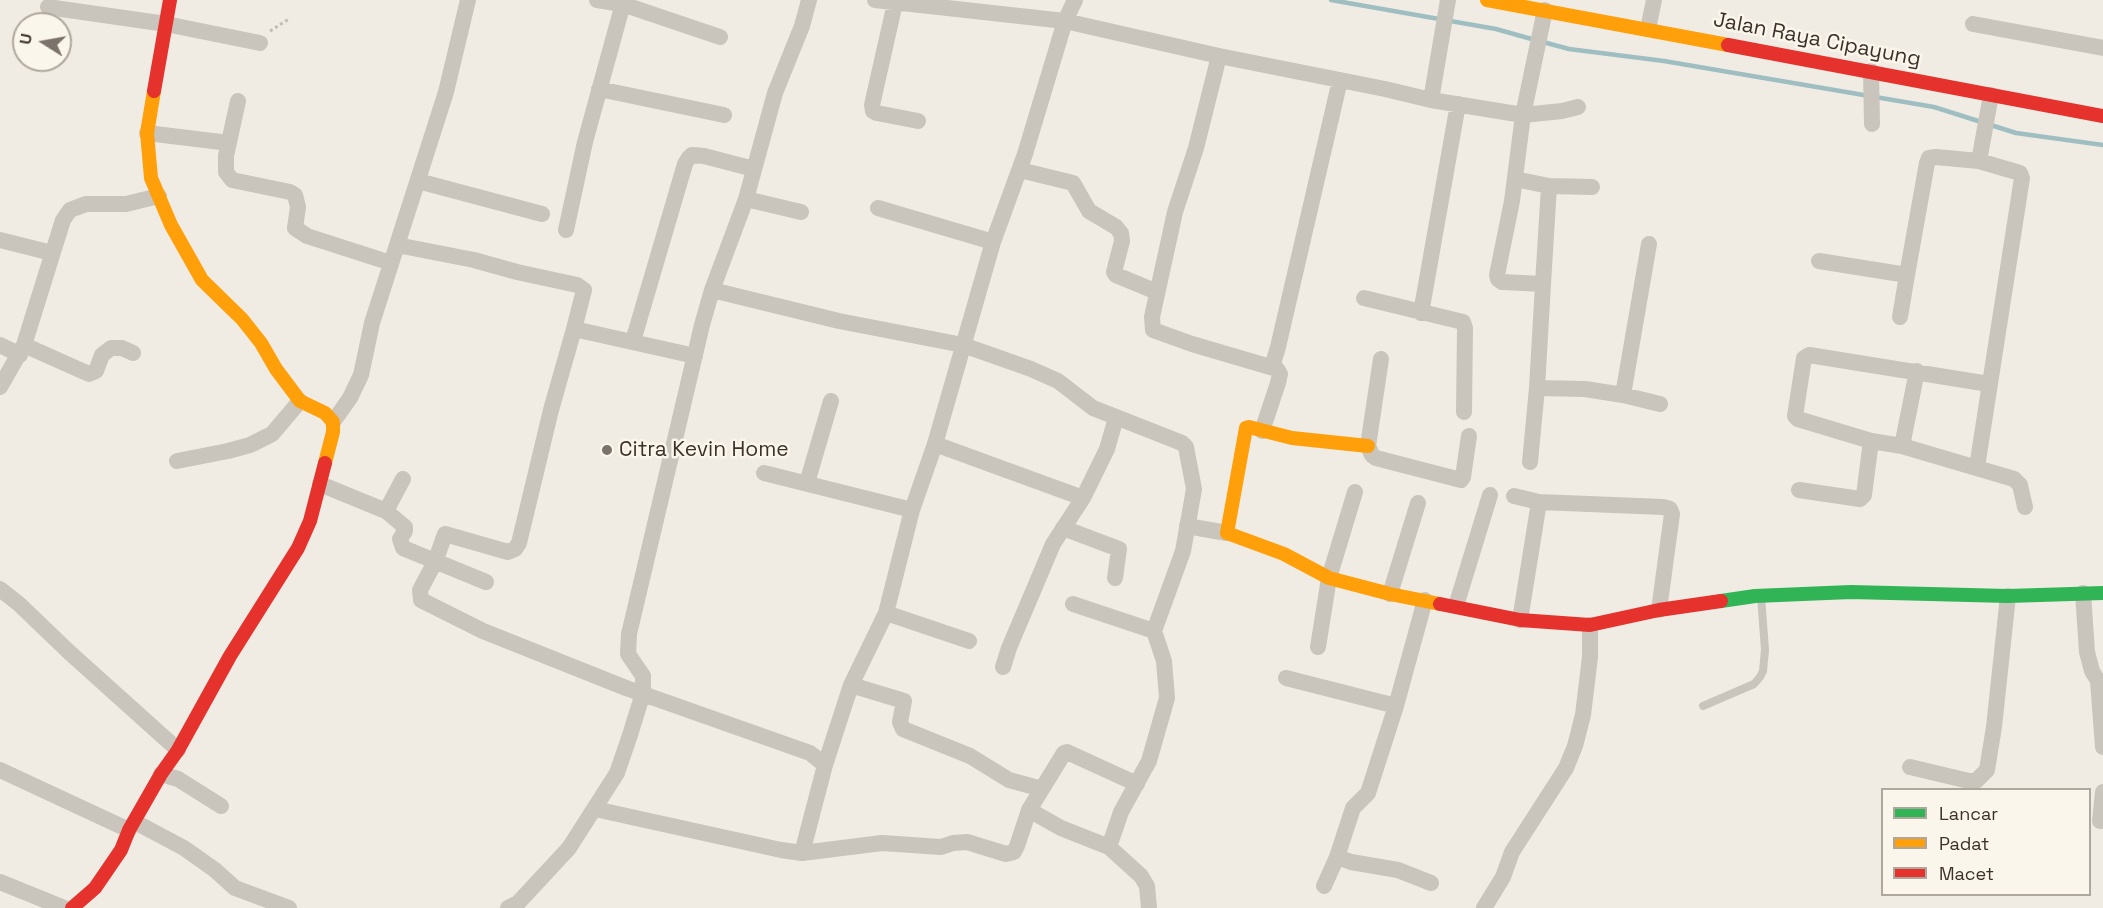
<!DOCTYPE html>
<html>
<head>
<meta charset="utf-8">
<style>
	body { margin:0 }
	#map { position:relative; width:2103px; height:908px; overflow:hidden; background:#f0ece4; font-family:"Space Grotesk",sans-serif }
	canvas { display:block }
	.legend { position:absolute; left:1881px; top:788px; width:210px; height:108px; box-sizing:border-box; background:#fbf6ec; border:2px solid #aea79e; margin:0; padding:8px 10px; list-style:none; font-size:18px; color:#3b312a }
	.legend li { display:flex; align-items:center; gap:12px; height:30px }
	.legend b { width:30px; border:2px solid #aea79e }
	.north { position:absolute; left:12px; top:12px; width:60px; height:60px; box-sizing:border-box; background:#fbf6ec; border:2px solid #aea79e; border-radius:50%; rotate:281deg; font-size:16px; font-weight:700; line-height:24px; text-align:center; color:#3b312a }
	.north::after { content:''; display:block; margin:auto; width:21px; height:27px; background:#7a726b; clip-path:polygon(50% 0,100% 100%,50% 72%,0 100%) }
</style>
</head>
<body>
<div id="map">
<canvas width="2103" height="908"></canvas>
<ul class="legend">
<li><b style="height:8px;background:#30b455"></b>Lancar</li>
<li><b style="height:8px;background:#ff9f0a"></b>Padat</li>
<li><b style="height:8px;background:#e5322d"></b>Macet</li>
</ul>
<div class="north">U</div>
</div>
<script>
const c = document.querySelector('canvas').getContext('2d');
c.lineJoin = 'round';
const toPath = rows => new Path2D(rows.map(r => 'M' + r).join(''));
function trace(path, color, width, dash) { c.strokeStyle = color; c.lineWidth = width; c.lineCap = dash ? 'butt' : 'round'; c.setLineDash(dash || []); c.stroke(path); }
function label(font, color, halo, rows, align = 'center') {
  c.font = font + ' "Space Grotesk",sans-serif'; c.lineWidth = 5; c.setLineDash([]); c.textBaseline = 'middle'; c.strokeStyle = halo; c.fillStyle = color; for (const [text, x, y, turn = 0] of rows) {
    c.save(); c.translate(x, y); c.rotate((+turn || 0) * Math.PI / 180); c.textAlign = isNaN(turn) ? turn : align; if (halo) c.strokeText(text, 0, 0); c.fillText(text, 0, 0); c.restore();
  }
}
const stream = toPath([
	[1331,0,1496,29,1535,40],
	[1543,42,1569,49,1664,61,1934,107,2016,133,2103,145]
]);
const path = toPath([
	[270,31,289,19]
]);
const lane = toPath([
	[1703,706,1754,684,1760,677,1763,671,1765,650,1761,596]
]);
const street = toPath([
	[597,0,622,4,720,37],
	[875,0,1065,21,1219,56,1385,89,1431,100,1523,115,1545,10],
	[895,3,872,105,873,111,877,113,918,121],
	[48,7,166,24,260,43],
	[1973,24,2103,48],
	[1648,29,1654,0],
	[1219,56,1196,148,1175,212,1152,317,1153,330,1192,344,1277,369,1280,374,1278,383,1262,431],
	[1871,71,1872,124],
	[599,89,724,115],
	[1431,100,1448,0],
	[238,101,226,156,226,172,232,180,290,192,295,195,298,207,295,228,307,236,391,263],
	[147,133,229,143],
	[1979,161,1991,95],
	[1020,170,1073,183,1089,211,1116,227,1121,233,1122,241,1114,272,1116,275,1157,292],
	[1515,179,1549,186],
	[418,181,542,214],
	[746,199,801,212],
	[878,208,993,242],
	[566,230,585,142,624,0],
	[0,240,52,253],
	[397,245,446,92,468,0],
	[1819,261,1907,275,1927,163,1929,158,1936,157,1979,161,2020,173,2022,178,1977,467],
	[1543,284,1549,186,1592,187],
	[712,290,839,321,963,345,1031,369,1058,381,1093,408,1182,443,1186,447,1194,489,1183,551,1154,631,1164,661,1167,698,1149,761,1121,812,1109,847],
	[1364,298,1463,322,1465,328,1464,412],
	[1421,313,1458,104],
	[1900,317,1907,275],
	[574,329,551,410,519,543,515,549,508,552,445,534,435,562,420,590,421,600,483,631,626,688,810,753,825,765],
	[633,341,685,164,688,159,692,155,704,156,754,169],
	[0,345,20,355],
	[24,345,89,374,96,371,102,355,111,348,122,348,133,353],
	[1381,359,1368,446,1372,455,1376,458,1461,480,1463,477,1469,436],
	[1272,367,1278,347,1340,80],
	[1989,384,1809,355,1804,358,1795,416,1798,419,1871,441,1902,446,2014,479,2020,485,2025,507],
	[0,387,24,345,63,220,70,210,86,204,126,204,159,196],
	[1537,388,1585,389,1623,395,1660,404],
	[1623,395,1649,244],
	[333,422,350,398,361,375,372,323,397,245,474,260,517,272,577,285,584,290,574,329,695,356],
	[935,444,1083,498],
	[1902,446,1917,371],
	[177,461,228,451,250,445,272,434,300,401],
	[1530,462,1537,388,1543,284,1502,282,1498,279,1497,275,1512,201,1523,115,1562,111,1578,107],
	[764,473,912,510],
	[807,483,831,401],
	[320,484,386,511,403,479],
	[1799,490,1860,499,1864,495,1871,441],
	[1514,496,1539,502,1663,507,1670,509,1672,514,1659,610],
	[386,511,405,527,405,531,400,539,403,548,486,582],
	[1187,526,1227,533],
	[1063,528,1119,549,1115,578],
	[0,589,19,604,69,652,178,750],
	[2083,593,2087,652,2092,671,2098,681,2103,747],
	[1390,594,1418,503],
	[1073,604,1154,631],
	[1456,606,1490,495],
	[886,613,969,641],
	[1520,620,1539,502],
	[1318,647,1329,578,1355,492],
	[1003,667,1009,648,1053,544,1083,498,1107,449,1116,418],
	[1286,678,1396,706],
	[851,685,904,701,900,722,903,729,970,756,1009,780,1042,789],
	[1910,767,1969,781,1976,781,1987,770,1994,727,2008,596],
	[0,770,129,830],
	[161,774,178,779,221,806],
	[595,809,781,850,802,853,882,843,941,847,953,843,967,842,1006,854,1014,852,1017,846,1029,810,1064,753,1067,752,1137,784],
	[1029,810,1061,828,1109,847,1141,876,1147,886,1149,908],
	[2100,821,2103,792],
	[135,822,184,848,215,870,235,888,289,908],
	[802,853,825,765,851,685,886,613,912,510,935,444,993,242,1025,154,1065,21,1075,0],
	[1337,857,1351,862,1398,870,1431,883],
	[0,882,64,908],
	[1324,886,1337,857,1353,808,1368,793,1396,706,1425,600],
	[508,908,518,903,569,848,617,773,630,735,643,693,643,676,628,654,629,634,702,325,712,290,746,199,775,93,802,26,809,0],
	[1484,908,1503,877,1512,852,1566,768,1575,746,1583,715,1590,657,1590,625]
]);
const fast = toPath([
	[1721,601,1755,596,1851,592,2008,596,2103,593]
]);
const slow = toPath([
	[1487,0,1728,45],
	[154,91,147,133,151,178,171,225,202,280,242,319,261,343,276,369,300,401,325,413,333,422,333,432,325,463],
	[1368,446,1292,438,1249,427,1246,428,1227,533,1284,554,1329,578,1390,594,1440,604]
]);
const jam = toPath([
	[1728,45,2103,116],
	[154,91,170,0],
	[1440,604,1520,620,1590,625,1659,610,1721,601],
	[72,908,95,888,121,850,129,830,161,774,178,750,230,656,298,548,310,521,325,463]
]);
const markers = [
	[607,450,6,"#7a726b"]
];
const streetNames = [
	["Jalan Raya Cipayung",1817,40,11]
];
const poiNames = [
	["Citra Kevin Home",619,450]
];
trace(stream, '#9ebec2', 4.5);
trace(path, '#c2bcb4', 3, [3, 3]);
trace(lane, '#c9c4bc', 8);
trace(street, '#c9c4bc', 16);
trace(fast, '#30b455', 14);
trace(slow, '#ff9f0a', 14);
trace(jam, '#e5322d', 14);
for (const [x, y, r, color] of markers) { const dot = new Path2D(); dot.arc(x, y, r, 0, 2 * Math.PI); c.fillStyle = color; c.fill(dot); trace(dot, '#fbf6ec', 2); }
label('21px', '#3b312a', '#fbf6ec', streetNames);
label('21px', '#3b312a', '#fbf6ec', poiNames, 'left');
</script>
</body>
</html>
